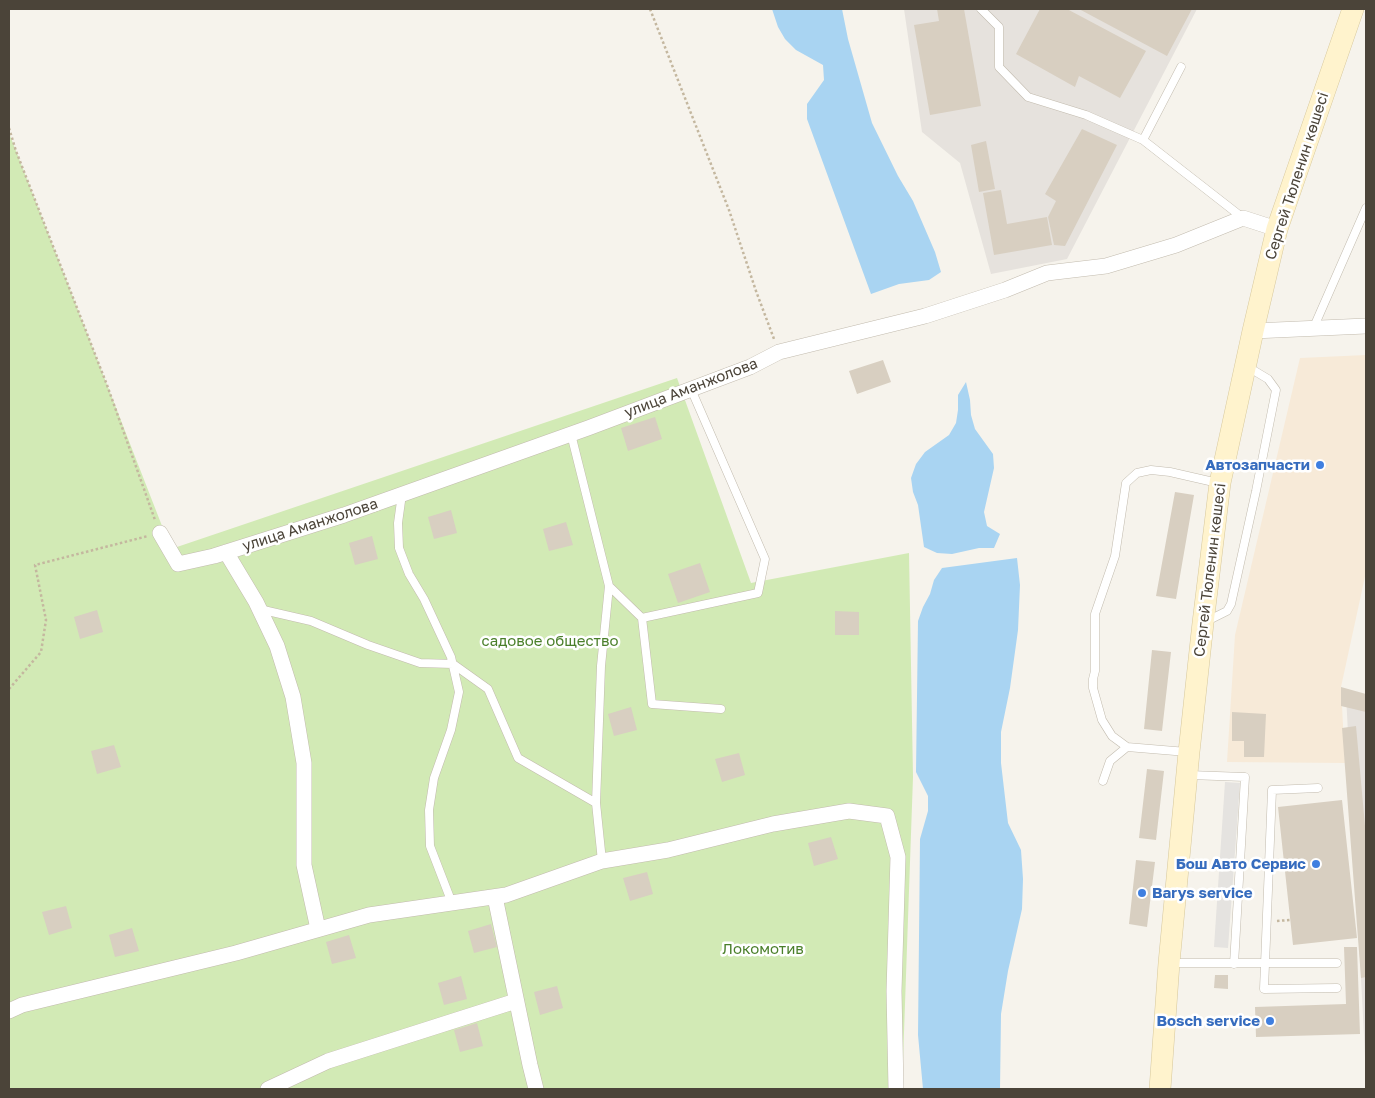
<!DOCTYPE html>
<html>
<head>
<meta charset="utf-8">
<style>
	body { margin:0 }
	#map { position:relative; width:1375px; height:1098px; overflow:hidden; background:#f6f3ec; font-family:"Golos Text",sans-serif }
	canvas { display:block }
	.frame { position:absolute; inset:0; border:10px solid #4b4439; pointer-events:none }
</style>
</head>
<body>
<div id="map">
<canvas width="1375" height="1098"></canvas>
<div class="frame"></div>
</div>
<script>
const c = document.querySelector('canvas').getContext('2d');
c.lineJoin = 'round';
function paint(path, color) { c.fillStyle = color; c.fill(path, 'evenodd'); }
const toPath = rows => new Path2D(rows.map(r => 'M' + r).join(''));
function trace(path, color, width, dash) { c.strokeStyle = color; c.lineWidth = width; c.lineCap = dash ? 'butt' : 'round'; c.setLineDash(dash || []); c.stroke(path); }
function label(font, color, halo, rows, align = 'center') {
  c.font = font + ' "Golos Text",sans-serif'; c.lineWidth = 5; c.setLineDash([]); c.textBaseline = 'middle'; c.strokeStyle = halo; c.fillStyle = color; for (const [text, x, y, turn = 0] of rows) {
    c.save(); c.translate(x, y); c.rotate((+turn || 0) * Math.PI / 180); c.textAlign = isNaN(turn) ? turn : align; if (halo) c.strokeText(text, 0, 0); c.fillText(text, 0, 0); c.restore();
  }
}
const commercial = toPath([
	[1366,355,1366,572,1341,687,1345,763,1227,762,1235,635,1300,358]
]);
const industrial = toPath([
	[904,9,1197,9,1067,259,991,274,960,163,922,132],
	[1346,695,1366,700,1366,1080,1364,1035]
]);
const green = toPath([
	[9,133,171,549,677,378,751,583,909,553,913,777,902,1089,9,1089]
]);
const parking = toPath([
	[1225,782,1240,783,1228,948,1214,947]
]);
const water = toPath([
	[772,9,842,9,848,39,872,123,898,176,913,201,935,252,941,272,929,280,899,284,871,294,807,119,807,104,824,80,823,65,796,50,785,39,778,27],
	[966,382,970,400,971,415,975,429,993,454,994,468,984,512,987,526,1000,534,994,548,979,548,952,554,937,553,924,547,918,505,913,492,911,478,916,464,925,452,949,435,956,423,958,410,958,395],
	[1017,558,1020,585,1018,630,1010,688,1001,732,1001,763,1008,823,1021,850,1023,879,1022,909,1008,971,1001,1014,1000,1089,923,1089,918,1035,920,839,928,811,928,796,916,772,918,621,923,607,930,594,934,580,942,568]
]);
const building = toPath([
	[937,9,964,9,981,106,930,115,914,25,939,21],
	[1040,9,1067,9,1146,51,1120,98,1079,76,1075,87,1016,54],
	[1079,9,1192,9,1167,56],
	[1082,129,1117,145,1065,246,1054,245,1048,217,1056,201,1045,194],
	[986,141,995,189,979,192,971,145],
	[1001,190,1007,224,1047,217,1052,245,994,255,983,193],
	[883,360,891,382,857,394,849,371],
	[655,417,662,439,628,451,621,428],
	[1175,492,1194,495,1176,599,1156,596],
	[451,510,457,533,434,539,428,517],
	[566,522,573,545,549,551,543,529],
	[372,536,378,559,355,565,349,543],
	[700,563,710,592,678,603,668,574],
	[97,610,103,632,80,639,74,617],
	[835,611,859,612,859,635,835,635],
	[1152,650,1171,652,1162,731,1144,729],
	[1341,687,1366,694,1366,712,1341,706],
	[631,707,637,730,614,736,608,714],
	[1232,712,1266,714,1264,757,1244,757,1244,741,1232,741],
	[1356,726,1366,837,1366,977,1361,978,1342,728],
	[114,745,121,767,97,774,91,751],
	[739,753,745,775,722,782,715,759],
	[1147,769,1164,771,1156,840,1139,838],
	[1342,800,1357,938,1293,945,1278,807],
	[831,837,838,859,814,866,808,843],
	[1136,860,1155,862,1147,927,1129,924],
	[647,872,653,894,630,901,623,878],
	[66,906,72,928,49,935,42,912],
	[491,924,497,947,474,953,468,931],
	[132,928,139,951,115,957,109,935],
	[349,935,356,958,332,964,326,942],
	[1344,947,1357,947,1360,1034,1256,1037,1255,1007,1346,1004],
	[1215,975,1228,975,1228,989,1214,988],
	[461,976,467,999,444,1005,438,983],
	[557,986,563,1008,540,1015,534,992],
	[477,1023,483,1046,460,1052,454,1030]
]);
const path = toPath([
	[650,9,729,210,756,291,774,339],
	[9,128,16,151,107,385,155,520],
	[9,689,41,652,46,620,35,565,148,536],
	[1277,921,1290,920]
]);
const lane = toPath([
	[981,9,999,27,999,67,1028,97,1086,115,1143,140],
	[1181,67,1143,140,1243,218],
	[1313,329,1366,208],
	[571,434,609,586,601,666,596,803],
	[402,494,398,523,399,548,409,574,424,599,451,657,459,692,451,730,434,778,429,810,430,846,452,903],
	[609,586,642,618,758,593,765,559,691,389],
	[259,609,311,621,368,645,420,663,453,664,488,689,518,758,596,803,602,861],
	[642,618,652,704,721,709],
	[1207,621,1227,611,1231,604,1256,491,1276,390,1268,379,1248,367],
	[1127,747,1112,736,1102,720,1093,688,1093,679,1095,671,1095,614,1115,556,1126,483,1137,473,1151,470,1170,472,1218,483],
	[1189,775,1245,777,1234,964],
	[1103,781,1110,761,1127,747,1187,752],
	[1318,788,1272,790,1264,989,1337,988],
	[1171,963,1337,963]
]);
const street = toPath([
	[1253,331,1366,326],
	[160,533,178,564,214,556,344,515,588,428,750,367,779,352,925,316,1005,290,1047,273,1106,266,1176,245,1243,218,1277,229],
	[226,552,256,602,277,646,293,697,304,763,304,865,318,929],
	[495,897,530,1065,536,1089],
	[9,1011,22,1005,236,953,369,915,506,895,602,861,668,850,773,824,849,811,887,816,898,857,894,991,896,1089],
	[268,1089,328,1061,516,1001]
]);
const secondary = toPath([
	[1160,1089,1169,963,1189,752,1203,623,1220,483,1253,331,1277,229,1353,9]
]);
const markers = [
	[1320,465,5,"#3f7fe0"],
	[1316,864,5,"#3f7fe0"],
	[1142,893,5,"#3f7fe0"],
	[1270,1021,5,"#3f7fe0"]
];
const streetNames = [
	["Сергей Тюленин көшесі",1297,176,-72],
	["улица Аманжолова",691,388,-21],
	["улица Аманжолова",310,525,-18],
	["Сергей Тюленин көшесі",1210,570,-83]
];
const shopNames = [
	["Автозапчасти",1310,465],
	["Бош Авто Сервис",1306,864],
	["Barys service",1152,893,"left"],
	["Bosch service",1260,1021]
];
const parkNames = [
	["садовое общество",550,641],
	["Локомотив",763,949]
];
paint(commercial, '#f7ead8');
paint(industrial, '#e6e2dd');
paint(green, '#d2eab5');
paint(parking, '#e5e3e0');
paint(water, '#a9d4f2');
paint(building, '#d8cfc1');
trace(lane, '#c2bbae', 9);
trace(street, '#c2bbae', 16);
trace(secondary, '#d6c79b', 22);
trace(path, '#c4b79f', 2.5, [2.5, 2.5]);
trace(lane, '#fff', 8);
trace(street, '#fff', 15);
trace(secondary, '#fff3cd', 21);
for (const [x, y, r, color] of markers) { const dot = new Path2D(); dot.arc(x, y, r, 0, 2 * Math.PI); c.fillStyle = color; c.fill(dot); trace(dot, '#fff', 2); }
label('15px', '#4b4439', '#fff', streetNames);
label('bold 15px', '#366cbe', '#fff', shopNames, 'right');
label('15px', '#4a7f2a', '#fff', parkNames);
</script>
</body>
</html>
